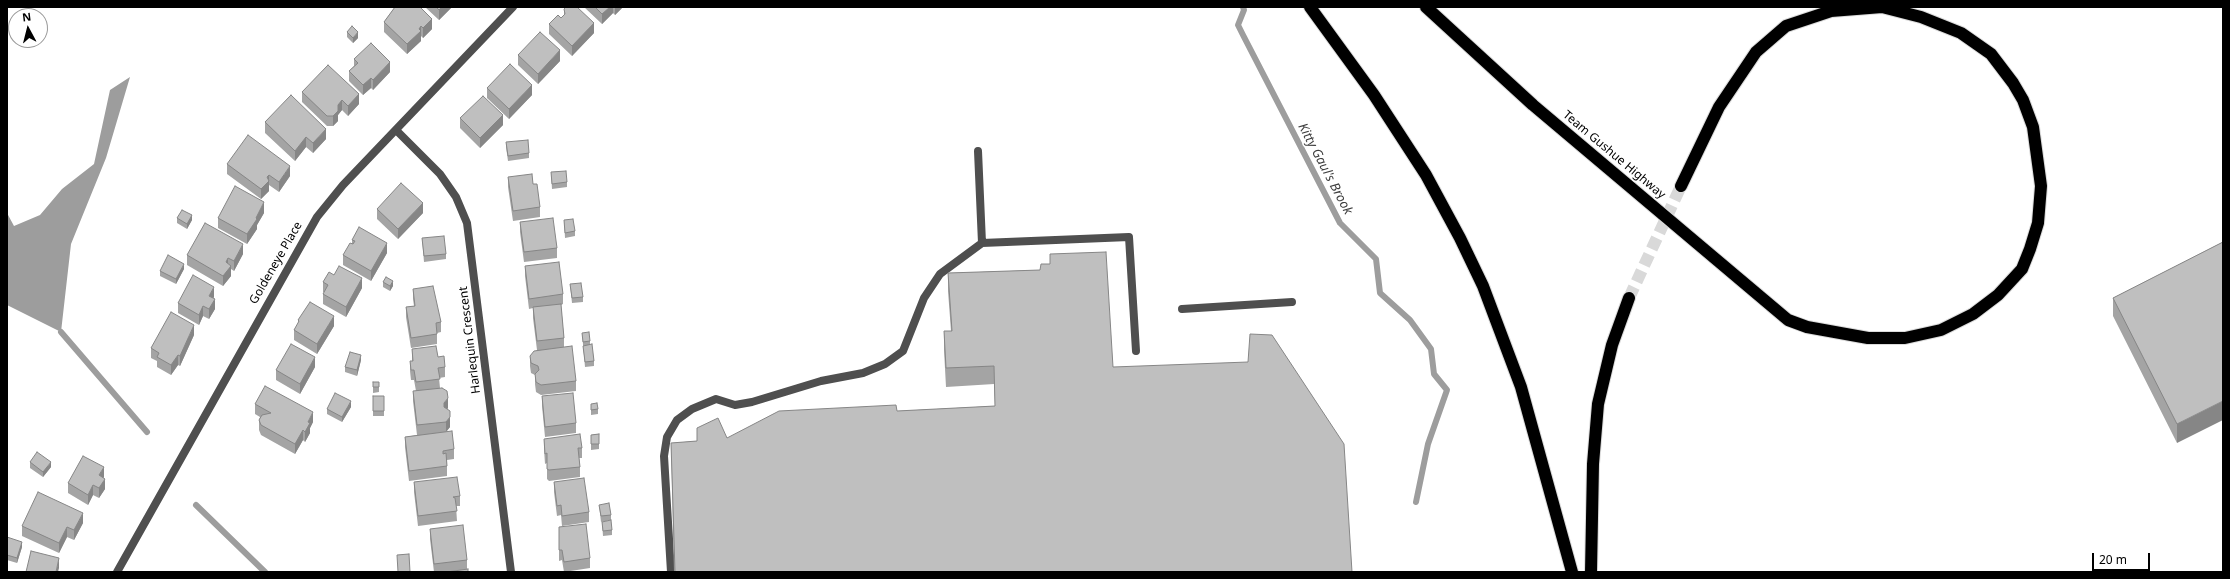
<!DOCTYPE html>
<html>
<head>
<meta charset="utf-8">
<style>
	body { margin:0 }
	#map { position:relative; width:2230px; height:579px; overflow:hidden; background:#fff; font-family:"Noto Sans",sans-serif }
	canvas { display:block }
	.frame { position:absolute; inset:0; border:8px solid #000; pointer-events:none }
	.north { position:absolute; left:8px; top:8px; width:40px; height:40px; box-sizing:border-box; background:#fff; border:1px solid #999; border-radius:50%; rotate:353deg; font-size:11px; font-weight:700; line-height:16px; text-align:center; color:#000 }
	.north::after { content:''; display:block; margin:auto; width:14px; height:18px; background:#000; clip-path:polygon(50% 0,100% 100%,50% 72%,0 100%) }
	.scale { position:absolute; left:2092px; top:553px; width:58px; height:18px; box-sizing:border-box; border:2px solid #000; border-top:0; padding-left:5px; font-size:12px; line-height:14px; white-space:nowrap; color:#000; -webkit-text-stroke:3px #fff; paint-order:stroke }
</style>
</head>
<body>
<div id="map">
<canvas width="2230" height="579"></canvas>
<div class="frame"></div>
<div class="north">N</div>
<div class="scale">20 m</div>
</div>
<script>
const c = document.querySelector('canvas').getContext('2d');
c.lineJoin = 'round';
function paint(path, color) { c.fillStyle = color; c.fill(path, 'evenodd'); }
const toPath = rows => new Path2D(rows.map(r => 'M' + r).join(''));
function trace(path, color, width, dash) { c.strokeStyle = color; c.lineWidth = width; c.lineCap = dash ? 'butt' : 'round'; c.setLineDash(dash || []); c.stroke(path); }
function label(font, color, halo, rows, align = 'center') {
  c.font = font + ' "Noto Sans",sans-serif'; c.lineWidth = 3; c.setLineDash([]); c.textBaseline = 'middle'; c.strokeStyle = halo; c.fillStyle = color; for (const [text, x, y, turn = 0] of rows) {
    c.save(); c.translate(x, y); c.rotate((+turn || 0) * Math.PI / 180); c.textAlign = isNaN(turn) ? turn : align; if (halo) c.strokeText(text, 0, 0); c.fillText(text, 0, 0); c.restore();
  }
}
const water = toPath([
	[130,77,106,158,71,244,61,332,7,305,7,213,14,226,40,215,62,189,94,164,110,90]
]);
const stream = toPath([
	[1243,7,1244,10,1238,25,1243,35,1340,223,1376,259,1380,293,1410,320,1431,349,1434,374,1447,390,1428,444,1416,502],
	[61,332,147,432],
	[196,505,265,572]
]);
const motorwayTunnel = toPath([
	[1629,298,1681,186]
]);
const service = toPath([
	[978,151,982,243],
	[1182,309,1292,302],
	[671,572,664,456,667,437,677,420,692,409,716,399,735,405,752,402,821,381,863,373,885,364,903,351,924,298,940,274,982,243,1129,237,1136,351]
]);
const minor = toPath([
	[396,130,440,174,456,197,467,223,511,572],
	[117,572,317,217,343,185,513,7]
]);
const motorway = toPath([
	[1310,7,1374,95,1426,175,1460,238,1483,286,1521,387,1572,572],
	[1426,7,1533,105,1788,320,1807,327,1868,338,1905,338,1941,330,1973,314,1998,295,2022,269,2030,249,2038,223,2041,186,2033,127,2023,100,2013,83,1991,54,1961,33,1921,17,1882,7,1831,11,1786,26,1756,52,1719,107,1681,186],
	[1591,572,1593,464,1598,404,1612,345,1629,298]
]);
const wall = toPath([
	[395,7,432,29,423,38,421,36,421,41,407,54,384,32,384,22],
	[425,7,452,7,439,20],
	[584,7,622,7,622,8,615,15,613,13,602,24],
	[564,9,594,33,572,56,549,34,549,24,561,18,564,15],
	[347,32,358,38,353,43,347,37],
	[518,55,560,61,538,84,518,65],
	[354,59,390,72,373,90,371,88,363,95,349,81,349,71,354,66],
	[487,88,532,95,509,119,487,98],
	[302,92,359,94,359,104,348,116,342,110,338,115,338,121,333,126,327,126,302,102],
	[460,118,503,125,480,148,460,128],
	[265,122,326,139,313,153,306,147,295,161,265,133],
	[506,142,529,153,529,158,508,161,506,147],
	[227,164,290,176,279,192,269,185,269,191,261,199,227,174],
	[551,172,567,182,567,187,552,189],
	[508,177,533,184,540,207,540,217,513,221,508,187],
	[377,209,423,213,398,239,377,219],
	[264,213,257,225,257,229,247,244,218,228,218,218],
	[177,218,192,220,187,229,177,223],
	[564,220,575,231,575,236,565,238],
	[520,222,557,248,557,258,524,262,520,232],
	[422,238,446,254,446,259,424,262],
	[352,240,387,253,371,281,343,265,343,255,352,244],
	[2223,242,2177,443,2113,316,2113,298],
	[243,254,234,271,231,269,231,276,223,286,187,265,187,255],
	[1050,254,1113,367,1352,572,674,572,671,443,697,441,697,428,727,438,897,411,995,406,994,384,946,387,944,350,944,331,951,331,948,291,948,273,1040,270,1050,264],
	[525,266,563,294,563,304,561,305,564,338,564,347,576,381,576,391,541,395,536,392,535,384,535,375,531,373,530,366,530,356,537,350,533,318,533,308,529,309,525,276],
	[184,269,176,284,160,276,160,271],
	[334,275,362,288,346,317,323,304,323,294,324,292,323,292,323,282],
	[383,282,393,286,390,291,383,287],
	[570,284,583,297,583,302,572,303],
	[413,289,441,322,441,332,437,333,437,344,411,348,406,317,406,307,414,306,413,299],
	[214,297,213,298,215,309,209,319,203,316,199,325,178,313,178,303],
	[298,320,334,326,317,354,294,340,294,330,298,324],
	[582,333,590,341,590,345,594,361,594,366,585,367],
	[194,335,180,366,178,365,171,375,157,367,157,361,151,358,151,348],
	[412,349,438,357,445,367,445,377,439,378,440,388,448,408,447,409,450,427,446,432,454,449,454,459,447,460,447,476,409,481,405,447,405,437,417,435,413,401,413,391,416,391,414,380,411,380,410,371,410,361,412,361],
	[361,360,357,376,345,372,345,367],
	[315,367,300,394,276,380,276,370],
	[373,382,379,382,379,392,373,393],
	[373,396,384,396,384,416,373,416],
	[542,396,576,423,576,433,545,437,542,406],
	[255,404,313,422,310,428,310,433,305,442,303,440,295,454,261,435,259,430,259,420,260,417,255,414],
	[591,404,598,409,598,414,591,415],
	[351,407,342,422,327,414,327,409],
	[599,434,599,449,591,450,591,435],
	[544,439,582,448,582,458,579,458,580,467,580,477,549,481,547,479,547,463,545,464,544,449],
	[30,462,51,467,43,477,30,468],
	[104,477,103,478,105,489,99,498,93,495,88,505,68,493,68,483],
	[414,482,460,496,460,506,456,506,457,521,418,526,414,492],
	[554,482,589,512,589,522,562,526,561,515,557,516,554,492],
	[599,505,611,515,611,520,601,522],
	[602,522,612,530,612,535,603,536],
	[83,523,74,540,67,537,59,553,22,536,22,526],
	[559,527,590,558,590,568,564,572,562,560,559,561],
	[430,529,467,560,467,569,468,572,434,572,430,539],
	[7,537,22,547,17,563,7,560]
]);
const shadedWall = toPath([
	[442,7,452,7,439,20,439,10],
	[610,7,613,7,613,13,602,24,602,14],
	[615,7,622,7,622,8,615,15],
	[432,19,432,29,423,38,423,28],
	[594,23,594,33,572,56,572,46],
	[421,26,421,41,407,54,407,44],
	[358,32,358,38,353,43,353,38],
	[560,50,560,61,538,84,538,74],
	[390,62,390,72,373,90,373,80],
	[371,78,371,88,363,95,363,85],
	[532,85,532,95,509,119,509,109],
	[359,94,359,104,348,116,348,106],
	[342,100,342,110,338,115,338,121,333,126,333,116,338,105],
	[503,115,503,125,480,148,480,138],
	[326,129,326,139,313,153,313,143],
	[306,137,306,147,295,161,295,151],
	[290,166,290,176,279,192,279,182],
	[269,175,269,191,261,199,261,189],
	[264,202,264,213,257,225,257,229,247,244,247,234],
	[423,203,423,213,398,239,398,229],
	[192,215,192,220,187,229,187,224],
	[387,243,387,253,371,281,371,271],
	[243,244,243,254,234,271,234,261],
	[228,258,228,268,231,266,231,276,223,286,223,276,226,262],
	[184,264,184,269,176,284,176,279],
	[362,278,362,288,346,317,346,307],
	[393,281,393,286,390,291,390,286],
	[214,287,214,297,209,306,209,296],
	[215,299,215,309,209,319,209,309],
	[203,306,203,316,199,325,199,315],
	[334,316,334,326,317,354,317,344],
	[194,325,194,335,180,366,180,356],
	[178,355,178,365,171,375,171,365],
	[361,355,361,360,357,376,357,370],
	[315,357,315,367,300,394,300,384],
	[448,398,448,408,444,413,444,403],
	[351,401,351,407,342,422,342,417],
	[2223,401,2223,420,2177,443,2177,424],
	[313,412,313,422,310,428,310,433,305,442,305,432,308,422],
	[450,417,450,427,446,432,446,422],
	[303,430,303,440,295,454,295,444],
	[51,462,51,467,43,477,43,472],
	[104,467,104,477,99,485,99,475],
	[105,479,105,489,99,498,99,488],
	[93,485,93,495,88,505,88,495],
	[83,513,83,523,74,540,74,530],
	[67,527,67,537,59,553,59,543],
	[22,542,22,547,17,563,17,558],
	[59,558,59,568,58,572,56,572]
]);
const building = toPath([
	[395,7,420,7,432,19,423,28,421,26,419,29,421,31,407,44,384,22,395,7],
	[436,7,442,7,439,10,436,7],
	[566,7,577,7,594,23,572,46,549,24,558,15,561,18,565,14,564,9,566,7],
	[595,7,610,7,602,14,595,7],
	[352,26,358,32,353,38,347,32,352,26],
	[540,32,560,50,538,74,518,55,540,32],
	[371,43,390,62,373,80,371,78,363,85,349,71,358,63,354,59,371,43],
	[510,64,532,85,509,109,487,88,510,64],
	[328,65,359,94,348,106,342,100,338,105,338,111,333,116,327,116,302,92,328,65],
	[291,95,326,129,313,143,306,137,295,151,265,122,291,95],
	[483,96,503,115,480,138,460,118,483,96],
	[248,135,290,166,279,182,269,175,267,177,269,181,261,189,227,164,248,135],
	[528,140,529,153,508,156,506,142,528,140],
	[566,171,567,182,552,184,551,172,566,171],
	[532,174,533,184,537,184,540,207,513,211,508,177,532,174],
	[401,183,423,203,398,229,377,209,401,183],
	[235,186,264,202,256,218,257,219,247,234,218,218,235,186],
	[182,210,192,215,187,224,177,218,182,210],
	[553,218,557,248,524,252,520,222,553,218],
	[573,219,575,231,565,233,564,220,573,219],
	[205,223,243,244,234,261,228,258,226,262,231,266,223,276,187,255,205,223],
	[359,227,387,243,371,271,343,255,350,243,353,244,355,241,352,240,359,227],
	[444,236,446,254,424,256,422,238,444,236],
	[2223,242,2223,401,2177,424,2113,298,2223,242],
	[1106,252,1113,367,1248,362,1250,334,1272,335,1344,444,1352,572,675,572,671,443,697,441,697,428,718,418,727,438,779,411,896,405,897,411,995,406,994,366,946,368,944,331,952,331,948,273,1040,270,1041,264,1050,264,1050,254,1106,252],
	[168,255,184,264,176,279,160,271,168,255],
	[559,262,563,294,529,299,525,266,559,262],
	[339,266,362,278,346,307,323,294,328,285,323,282,329,272,334,275,339,266],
	[193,275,214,287,209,296,215,299,209,309,203,306,199,315,178,303,193,275],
	[386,277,393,281,390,286,383,282,386,277],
	[581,283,583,297,572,298,570,284,581,283],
	[433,286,441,322,436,323,437,334,411,338,406,307,415,306,413,289,433,286],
	[310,302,334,316,317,344,294,330,299,321,298,320,310,302],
	[561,304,564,338,537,341,533,307,561,304],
	[171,312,194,325,180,356,178,355,171,365,157,357,159,353,151,348,171,312],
	[589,332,590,341,583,342,582,333,589,332],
	[291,344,315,357,300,384,276,370,291,344],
	[592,344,594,361,585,362,583,346,592,344],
	[436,346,438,357,444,356,445,367,438,368,440,379,416,382,414,370,411,370,410,361,413,361,412,349,436,346],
	[572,346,576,381,541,385,536,382,535,374,539,370,538,366,531,363,530,356,534,351,572,346],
	[350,352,361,355,357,370,345,367,350,352],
	[373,382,379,382,379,387,373,387,373,382],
	[265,386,313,412,308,422,310,423,305,432,303,430,295,444,261,425,259,420,262,415,271,413,255,404,265,386],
	[442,388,447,391,448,398,444,403,444,407,450,411,450,417,446,422,417,425,413,391,442,388],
	[335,393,351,401,342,417,327,409,335,393],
	[573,393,576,423,545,427,542,396,573,393],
	[373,396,384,396,384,411,373,411,373,396],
	[597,403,598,409,591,410,591,404,597,403],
	[452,431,454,449,443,451,443,454,446,453,447,466,409,471,405,437,452,431],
	[580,434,582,448,578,448,580,467,549,470,547,469,547,453,545,454,544,439,580,434],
	[599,434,599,444,591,444,591,435,599,434],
	[37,452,51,462,43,472,30,462,37,452],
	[83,456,104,467,99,475,105,479,99,488,93,485,88,495,68,483,83,456],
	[457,477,460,496,453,497,455,498,457,511,418,516,414,482,457,477],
	[584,478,589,512,562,516,561,505,557,506,554,482,584,478],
	[38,492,83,513,74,530,67,527,59,543,22,526,38,492],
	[609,503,611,515,601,516,599,505,609,503],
	[611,520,612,530,603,531,602,522,611,520],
	[586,524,590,558,564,562,562,550,559,550,559,527,586,524],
	[463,525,467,560,434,564,430,529,463,525],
	[7,537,22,542,17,558,7,555,7,537],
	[31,551,59,558,56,572,26,572,31,551],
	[409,554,410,572,398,572,397,555,409,554],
	[468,569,468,572,447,572,468,569]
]);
const streetNames = [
	["Team Gushue Highway",1614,155,40],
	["Goldeneye Place",276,263,-60],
	["Harlequin Crescent",470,340,-97]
];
const waterNames = [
	["Kitty Gaul's Brook",1325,169,62]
];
paint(water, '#9d9d9d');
trace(stream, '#9d9d9d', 6);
trace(motorwayTunnel, '#d9d9d9', 12, [12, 6]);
trace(motorway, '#dbdbdb', 14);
trace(service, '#4f4f4f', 8);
trace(minor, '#4f4f4f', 8);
trace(motorway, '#000', 12);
paint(wall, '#a4a4a4');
paint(shadedWall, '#868686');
paint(building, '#bfbfbf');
trace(building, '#868686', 1);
label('12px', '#000', '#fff', streetNames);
label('italic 13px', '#3e3e3e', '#fff', waterNames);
</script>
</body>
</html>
